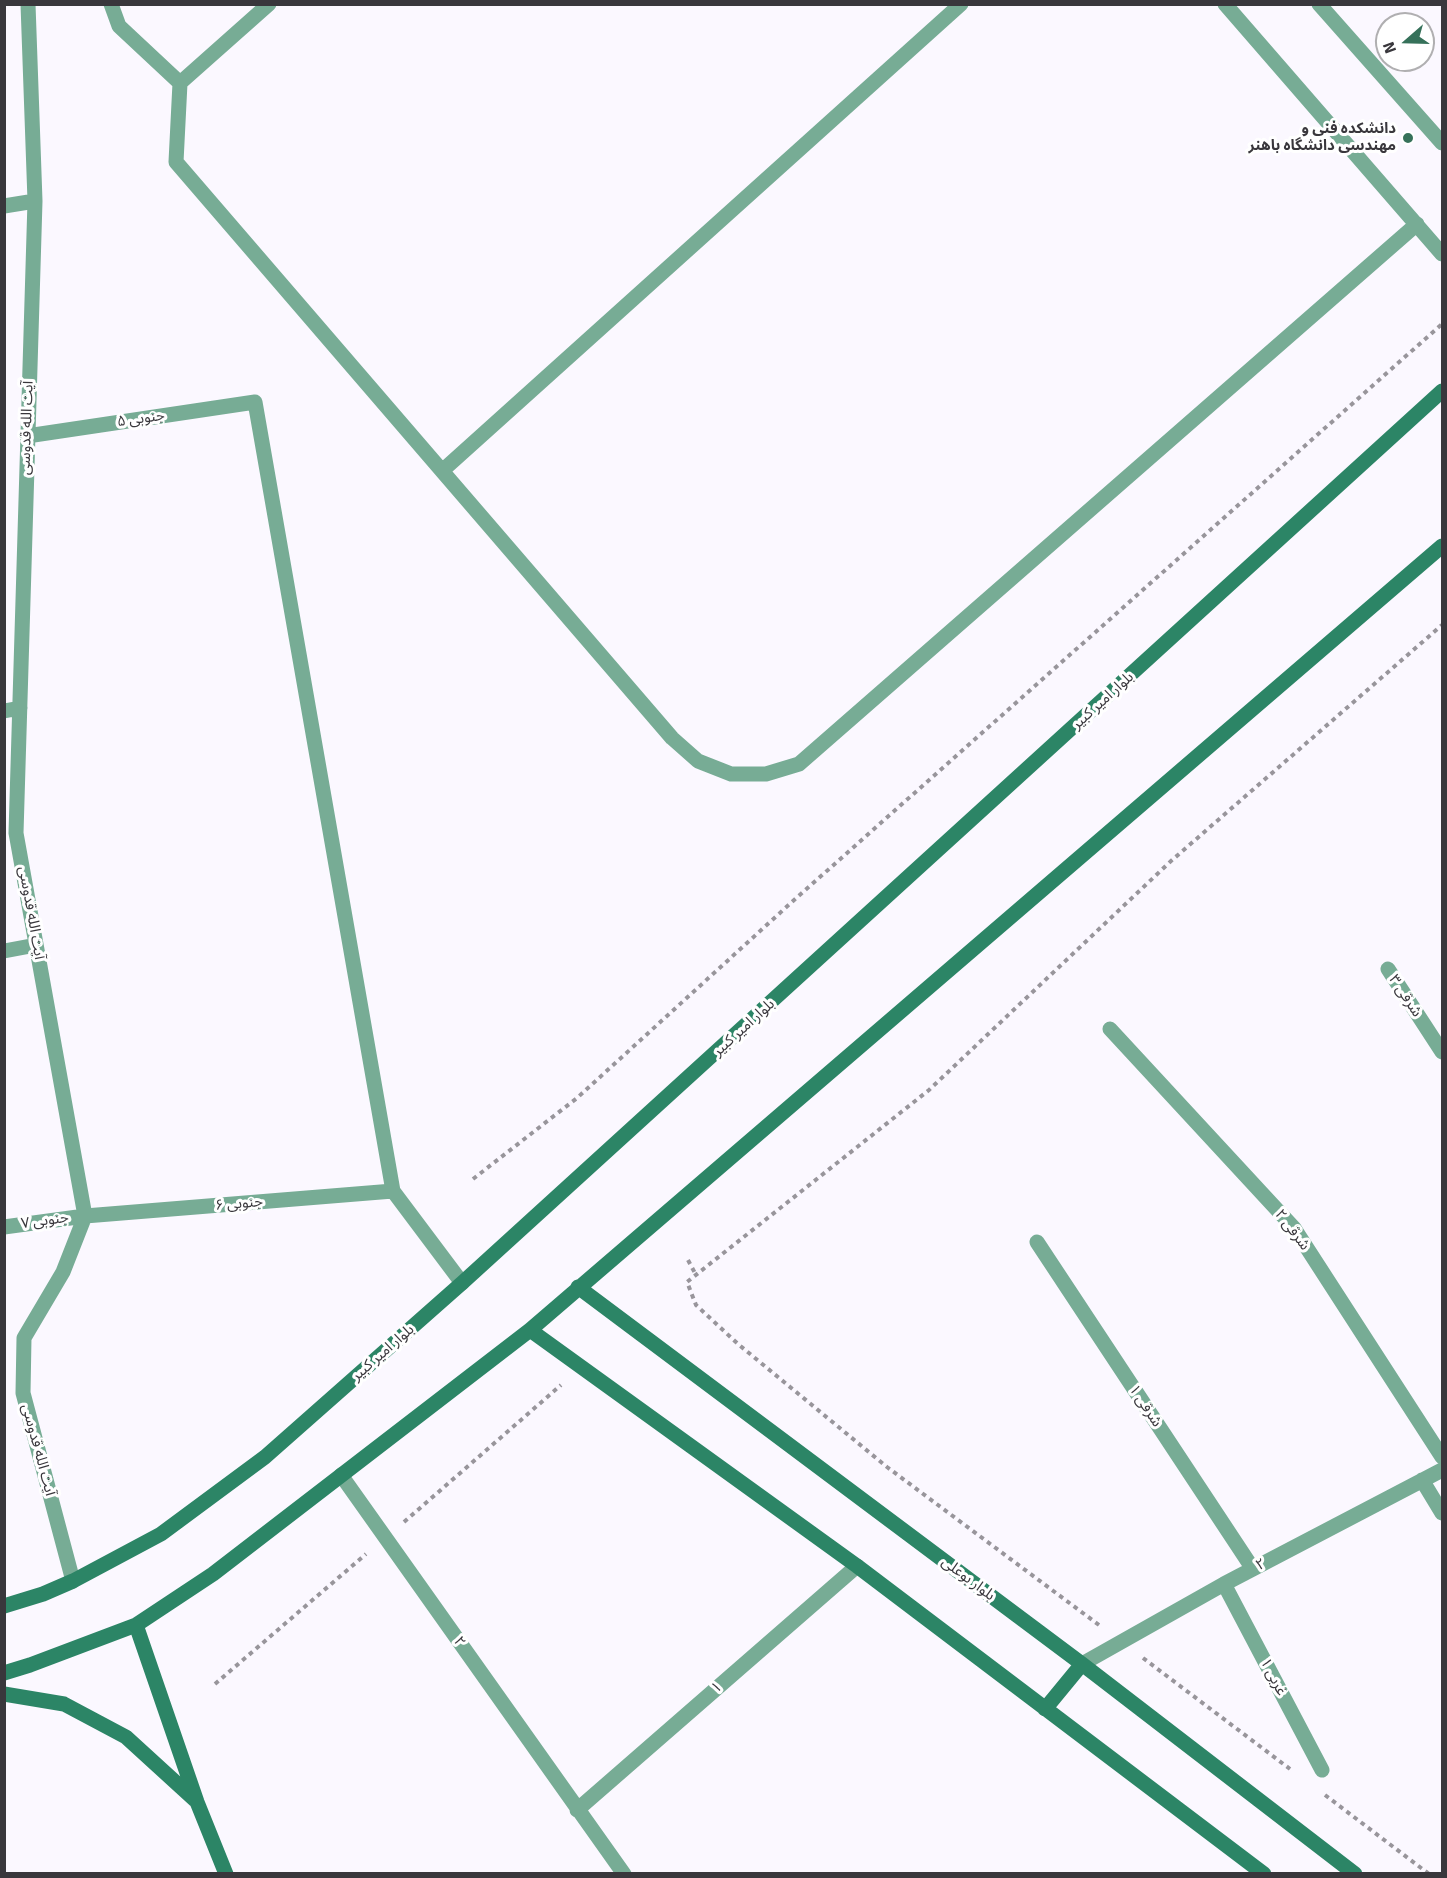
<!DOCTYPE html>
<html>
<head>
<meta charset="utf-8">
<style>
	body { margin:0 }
	#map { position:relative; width:1447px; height:1878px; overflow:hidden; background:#fbf8ff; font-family:Signika,sans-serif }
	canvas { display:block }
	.frame { position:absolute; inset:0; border:6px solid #39373c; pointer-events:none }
	.north { position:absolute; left:1375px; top:12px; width:60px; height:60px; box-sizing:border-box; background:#fff; border:2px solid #b0afb1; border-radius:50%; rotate:250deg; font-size:16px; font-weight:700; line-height:24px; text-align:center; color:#39373c }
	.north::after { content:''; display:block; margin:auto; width:21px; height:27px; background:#36715a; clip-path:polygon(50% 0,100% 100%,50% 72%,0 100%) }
</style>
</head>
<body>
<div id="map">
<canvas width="1447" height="1878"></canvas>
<div class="frame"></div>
<div class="north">N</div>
</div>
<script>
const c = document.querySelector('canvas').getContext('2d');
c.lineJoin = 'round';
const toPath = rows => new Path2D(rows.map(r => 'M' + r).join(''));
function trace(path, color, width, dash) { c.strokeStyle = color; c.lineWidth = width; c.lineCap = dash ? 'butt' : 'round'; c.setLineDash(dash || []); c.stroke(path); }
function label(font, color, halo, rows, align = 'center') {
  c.font = font + ' Signika,"Noto Sans Arabic",sans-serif'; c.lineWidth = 6; c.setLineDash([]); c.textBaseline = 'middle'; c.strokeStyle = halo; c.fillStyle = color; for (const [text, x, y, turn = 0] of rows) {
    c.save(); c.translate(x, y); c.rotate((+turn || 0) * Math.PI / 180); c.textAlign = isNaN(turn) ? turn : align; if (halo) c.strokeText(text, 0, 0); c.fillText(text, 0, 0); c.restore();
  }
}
const path = toPath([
	[473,1179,577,1098,793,901,1442,324],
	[688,1260,696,1275],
	[404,1522,561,1385],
	[1099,1625,887,1467,738,1344,696,1305,687,1282,929,1090,1171,861,1442,625],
	[1143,1658,1290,1769],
	[215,1684,366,1554],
	[1325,1795,1429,1874]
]);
const lane = toPath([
	[111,4,119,26,180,83,176,162,672,738,698,761,731,774,766,774,799,764,1417,224],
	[1225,4,1442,254],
	[1319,4,1442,143],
	[180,83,269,4],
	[442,471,961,4]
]);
const street = toPath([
	[28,4,35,201,16,833,85,1216,63,1272,24,1338,23,1393,73,1581],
	[4,206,35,201],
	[27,436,255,402,393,1191,462,1283],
	[4,711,20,708],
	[4,951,36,945],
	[1388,969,1442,1052],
	[1110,1029,1294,1228,1442,1457],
	[4,1227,85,1216,393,1191],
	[1037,1242,1253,1569],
	[341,1475,624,1874],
	[1422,1480,1442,1513],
	[1224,1584,1322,1770],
	[1082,1664,1224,1584,1442,1470],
	[577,1810,857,1566]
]);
const secondary = toPath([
	[578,1287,1082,1664,1355,1874],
	[530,1330,857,1566,1264,1874],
	[4,1606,43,1594,73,1581,161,1534,265,1457,462,1283,1442,391],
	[136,1625,197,1802,226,1874],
	[4,1673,30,1665,136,1625,213,1574,530,1330,1442,546],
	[4,1694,64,1704,126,1737,195,1800],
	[1045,1709,1082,1664]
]);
const markers = [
	[1408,138,6,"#36715a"]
];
const poiNames = [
	["دانشکده فنی و",1396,129],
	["مهندسی دانشگاه باهنر",1396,146]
];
const streetNames = [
	["۵ جنوبی",141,419,-8],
	["آیت الله قدوسی",27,428,-88],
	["بلوار امیر کبیر",1103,701,-42],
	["آیت الله قدوسی",31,913,80],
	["شرقی ۳",1405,996,56],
	["بلوار امیر کبیر",744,1028,-42],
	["۶ جنوبی",239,1204,-5],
	["۷ جنوبی",45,1221,-8],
	["شرقی ۲",1292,1230,52],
	["بلوار امیر کبیر",383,1353,-41],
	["شرقی ۱",1145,1406,56],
	["آیت الله قدوسی",38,1450,75],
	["۲",1261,1565,-28],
	["بلوار بوعلی",968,1579,37],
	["۲",459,1642,55],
	["غربی ۱",1273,1677,62],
	["۱",717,1688,-41]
];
trace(path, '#98959b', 4, [4.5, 4.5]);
trace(lane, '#77ac95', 15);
trace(street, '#77ac95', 15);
trace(secondary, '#2c8566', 15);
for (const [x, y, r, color] of markers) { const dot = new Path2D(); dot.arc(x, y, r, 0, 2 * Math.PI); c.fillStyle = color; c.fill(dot); trace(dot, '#fff', 2); }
label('bold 15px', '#39373c', '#fff', poiNames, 'right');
label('15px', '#39373c', '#fff', streetNames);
</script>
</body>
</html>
